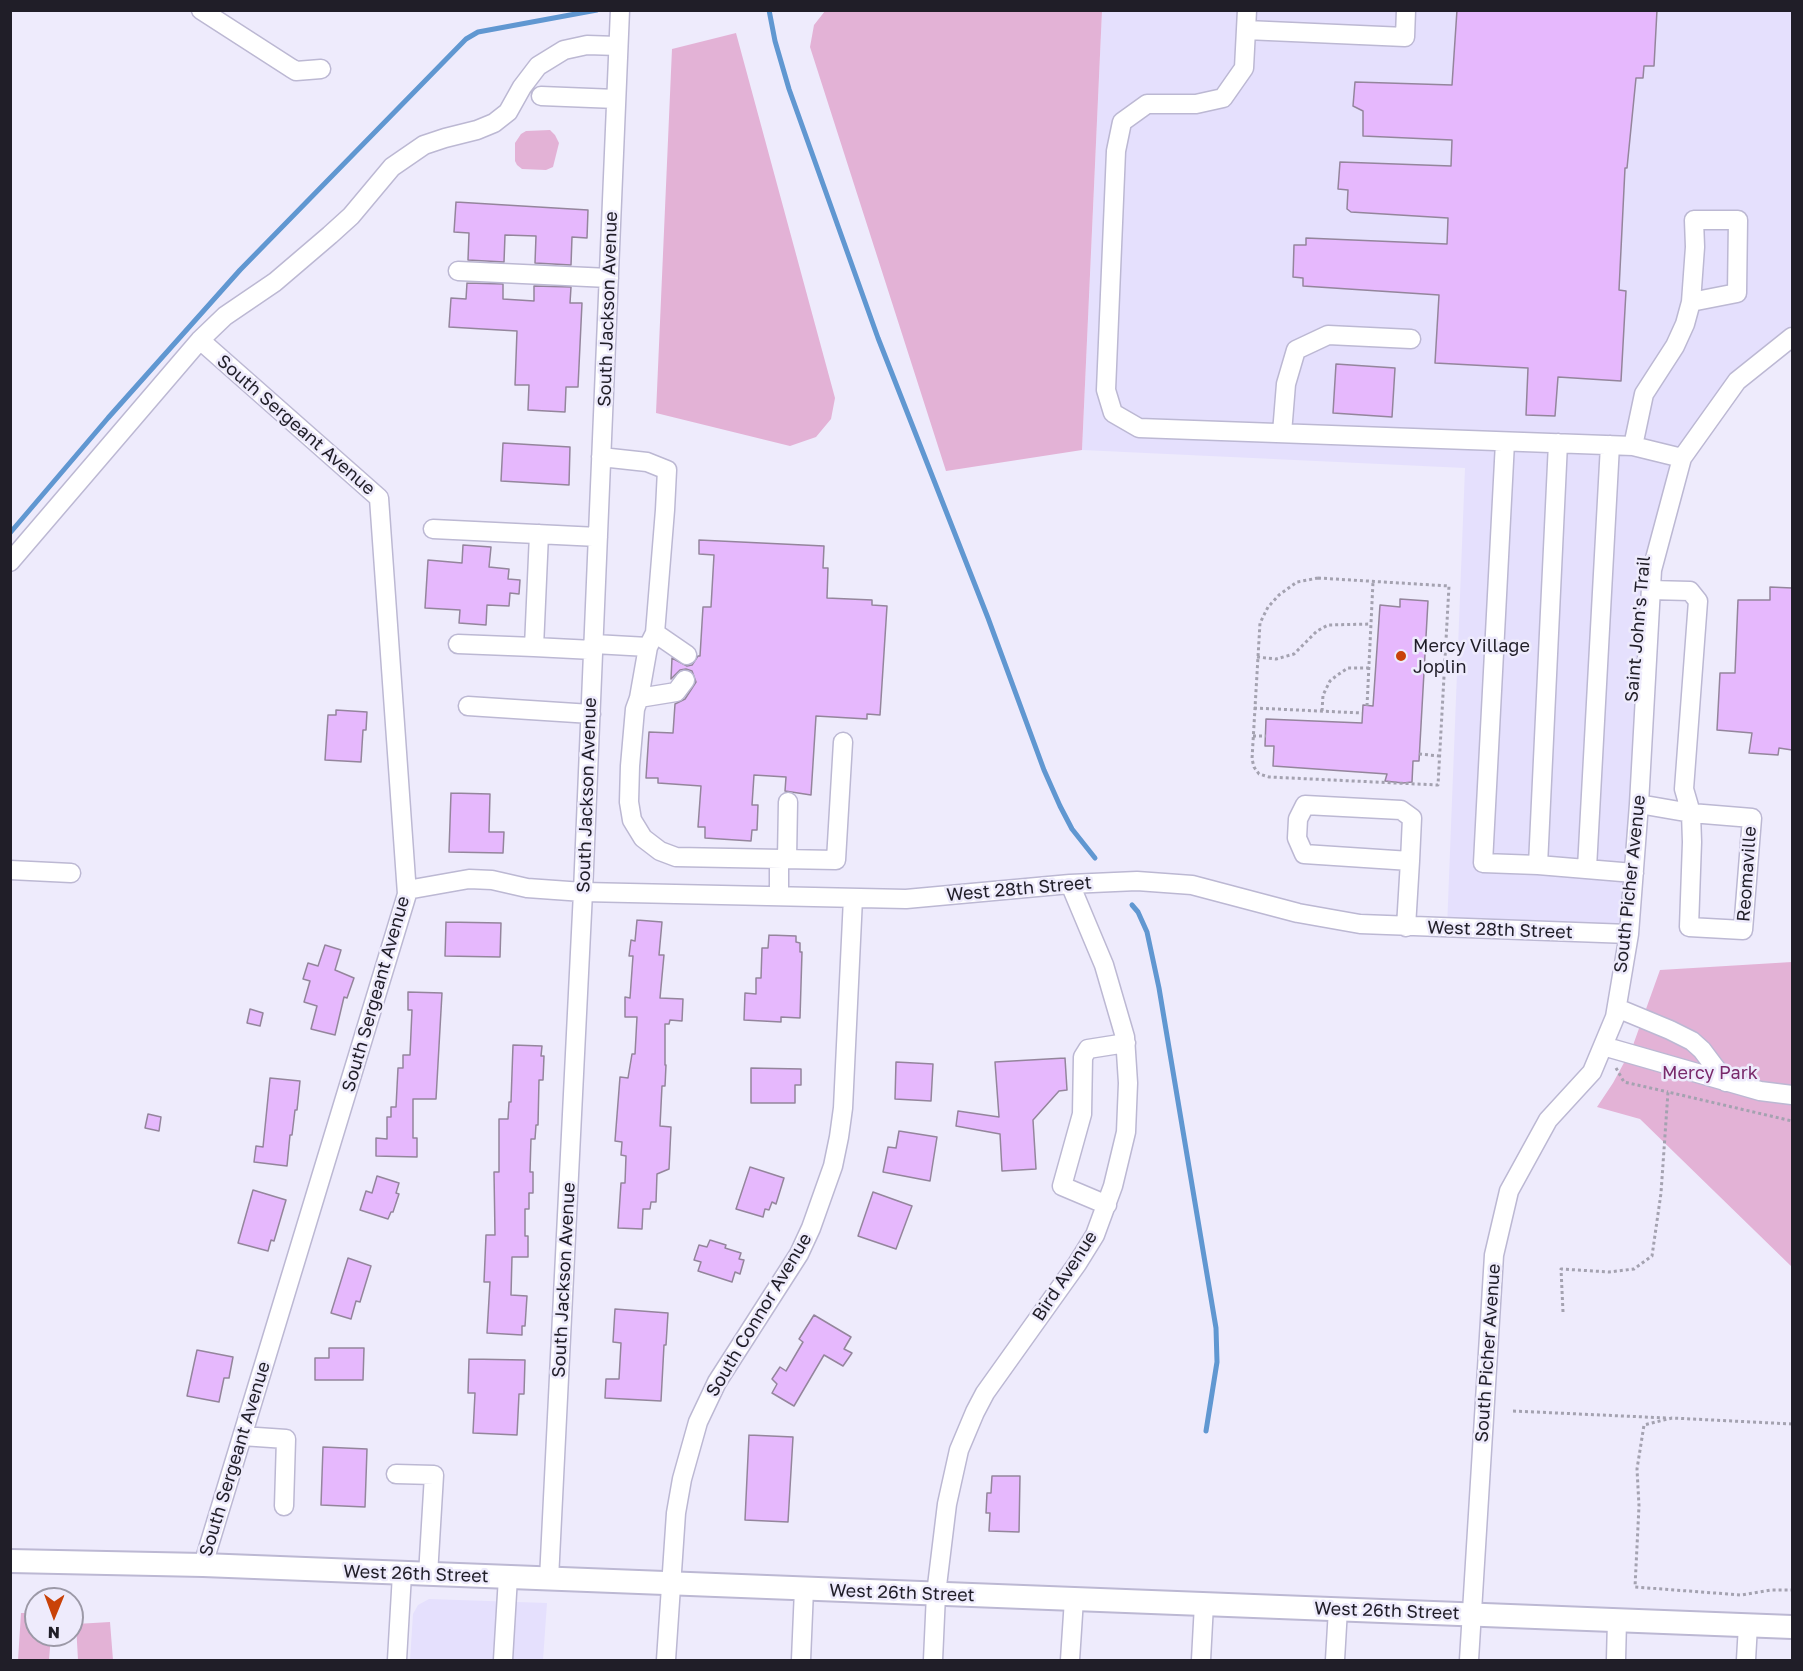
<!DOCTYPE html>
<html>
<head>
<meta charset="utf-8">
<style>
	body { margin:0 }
	#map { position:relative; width:1803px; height:1671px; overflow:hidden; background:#eeebfc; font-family:"Golos Text",sans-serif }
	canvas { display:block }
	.frame { position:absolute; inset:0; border:12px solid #201e28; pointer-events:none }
	.north { position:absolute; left:24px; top:1587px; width:60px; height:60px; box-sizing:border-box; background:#eeebfc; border:2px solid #9c99a7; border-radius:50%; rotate:181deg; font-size:16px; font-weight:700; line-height:24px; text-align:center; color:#201e28 }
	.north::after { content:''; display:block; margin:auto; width:21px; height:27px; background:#c94208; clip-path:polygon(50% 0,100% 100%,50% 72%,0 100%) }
</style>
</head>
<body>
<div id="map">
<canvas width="1803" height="1671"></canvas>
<div class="frame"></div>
<div class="north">N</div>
</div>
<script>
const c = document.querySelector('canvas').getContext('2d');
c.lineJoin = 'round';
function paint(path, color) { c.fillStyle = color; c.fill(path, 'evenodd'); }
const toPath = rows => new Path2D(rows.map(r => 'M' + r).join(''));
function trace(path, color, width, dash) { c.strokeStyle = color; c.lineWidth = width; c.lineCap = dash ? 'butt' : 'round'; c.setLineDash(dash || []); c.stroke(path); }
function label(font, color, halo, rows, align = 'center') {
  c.font = font + ' "Golos Text",sans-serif'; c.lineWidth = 5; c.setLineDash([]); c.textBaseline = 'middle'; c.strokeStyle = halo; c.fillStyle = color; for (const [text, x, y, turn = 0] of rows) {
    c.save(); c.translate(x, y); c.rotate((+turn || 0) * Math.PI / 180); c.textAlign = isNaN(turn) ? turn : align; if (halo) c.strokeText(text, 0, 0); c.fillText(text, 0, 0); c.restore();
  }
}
const built = toPath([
	[1102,11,1792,11,1792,337,1737,381,1682,458,1652,570,1629,934,1447,928,1465,468,1082,450],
	[429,1599,547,1603,543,1660,410,1660,413,1614,418,1605]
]);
const green = toPath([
	[825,11,1102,11,1082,450,946,471,810,47,814,25],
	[736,33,835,398,831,419,816,437,790,446,656,413,672,49],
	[550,130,555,135,559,143,553,167,546,170,522,169,517,165,515,161,515,143,521,134,526,131],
	[1792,962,1792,1267,1640,1119,1597,1107,1613,1083,1632,1048,1660,970],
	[21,1613,36,1613,36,1635,51,1635,49,1660,18,1660],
	[110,1622,113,1660,78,1660,76,1624]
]);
const stream = toPath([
	[769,10,775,41,789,89,878,338,988,618,1044,770,1060,806,1072,829,1095,858],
	[10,533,108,418,240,270,466,39,478,32,597,10],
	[1132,905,1138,912,1147,932,1159,988,1216,1328,1217,1362,1206,1431]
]);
const building = toPath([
	[1457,10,1657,10,1654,66,1644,66,1643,78,1636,78,1627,168,1625,168,1619,290,1626,291,1621,381,1558,377,1555,416,1526,415,1528,368,1435,363,1439,295,1303,286,1303,278,1293,277,1294,245,1306,245,1306,238,1447,244,1448,218,1351,212,1347,209,1348,190,1338,189,1340,162,1451,166,1452,140,1363,136,1363,111,1353,106,1355,82,1452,85,1457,10],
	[456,202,588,210,587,238,572,237,571,265,535,263,536,236,505,235,504,262,468,260,469,233,454,232,456,202],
	[467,283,503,284,503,299,534,301,534,286,571,287,570,303,582,303,578,387,566,387,565,412,528,410,529,385,515,385,517,331,449,327,451,298,466,299,467,283],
	[1336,364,1395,368,1392,417,1333,413,1336,364],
	[503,443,570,447,569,485,501,481,503,443],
	[699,540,824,546,823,568,828,568,827,598,872,600,872,605,887,606,880,715,867,714,867,719,816,716,811,795,785,791,786,777,754,775,752,805,758,805,757,830,752,830,751,841,705,838,705,827,698,827,701,786,658,783,658,778,646,778,649,732,673,733,675,704,685,699,696,682,692,671,686,669,680,670,671,679,672,658,687,666,692,665,698,656,700,656,703,607,711,607,714,555,699,554,699,540],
	[463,545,491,547,489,567,509,569,508,579,520,580,519,594,510,593,509,606,487,605,486,625,459,623,460,610,425,608,428,560,462,563,463,545],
	[1770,587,1792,588,1792,750,1779,748,1778,755,1749,753,1752,733,1717,730,1720,673,1735,673,1738,600,1770,600,1770,587],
	[1400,599,1428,601,1419,761,1413,761,1412,782,1403,783,1385,781,1387,774,1273,766,1274,746,1265,746,1266,719,1362,723,1363,705,1373,706,1380,605,1400,607,1400,599],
	[336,710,367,712,366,730,363,730,361,762,325,760,328,715,336,715,336,710],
	[451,793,490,794,489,832,504,832,503,853,449,852,451,793],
	[637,920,662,922,659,955,664,955,660,998,683,999,682,1021,670,1020,669,1024,665,1024,665,1065,666,1065,665,1086,662,1086,660,1126,671,1127,669,1169,657,1174,656,1202,651,1202,650,1209,643,1209,642,1229,618,1228,621,1183,625,1183,626,1156,621,1155,622,1142,615,1141,620,1077,628,1078,632,1054,635,1054,637,1017,625,1017,625,997,630,998,633,956,629,956,631,940,635,941,637,920],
	[446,922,501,923,500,957,445,956,446,922],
	[769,935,796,936,796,942,800,943,800,952,802,952,800,1018,781,1017,781,1022,744,1020,745,993,756,994,756,978,761,978,762,948,768,948,769,935],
	[325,945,341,950,335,970,354,978,347,998,344,997,335,1035,311,1029,317,1006,304,1002,310,981,303,979,308,963,318,966,325,945],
	[408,992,442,993,436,1099,413,1099,413,1138,417,1138,417,1157,376,1156,376,1138,387,1139,387,1117,391,1117,391,1107,396,1107,398,1068,403,1068,403,1055,410,1055,412,1010,408,1010,408,992],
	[250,1009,263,1013,260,1026,247,1023,250,1009],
	[513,1045,542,1046,541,1056,544,1056,543,1080,539,1080,538,1125,536,1125,535,1139,531,1139,530,1172,533,1172,533,1193,529,1193,529,1209,525,1209,525,1236,528,1236,528,1257,512,1257,511,1295,527,1296,525,1326,522,1326,522,1335,487,1333,490,1282,484,1282,486,1235,495,1235,494,1172,499,1172,499,1119,508,1119,509,1102,511,1102,513,1045],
	[1065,1058,1067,1090,1059,1091,1033,1120,1036,1169,1002,1171,1000,1134,956,1126,958,1111,999,1117,995,1062,1065,1058],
	[896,1062,933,1064,931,1101,895,1099,896,1062],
	[751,1068,801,1069,801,1085,795,1085,795,1103,751,1103,751,1068],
	[270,1078,300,1081,297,1110,295,1110,292,1135,290,1135,287,1166,254,1162,256,1146,263,1147,270,1078],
	[148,1114,161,1117,159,1131,145,1128,148,1114],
	[899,1131,937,1137,930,1181,883,1172,888,1147,896,1148,899,1131],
	[750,1167,784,1178,776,1204,772,1202,769,1210,765,1209,763,1217,736,1209,750,1167],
	[377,1176,399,1183,396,1193,399,1194,393,1212,391,1212,388,1219,360,1210,366,1191,372,1193,377,1176],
	[253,1190,286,1200,274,1241,271,1240,268,1251,238,1243,253,1190],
	[873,1192,912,1206,896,1249,858,1236,873,1192],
	[710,1240,726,1245,725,1248,741,1253,739,1259,744,1260,740,1274,735,1272,732,1282,698,1271,701,1262,694,1260,699,1245,707,1247,710,1240],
	[348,1258,371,1266,360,1302,356,1301,351,1319,331,1313,348,1258],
	[615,1309,668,1313,666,1345,664,1345,661,1401,605,1398,606,1379,619,1379,621,1343,613,1342,615,1309],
	[814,1315,851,1337,844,1349,852,1353,843,1366,824,1355,794,1406,772,1393,777,1384,772,1379,780,1367,786,1371,803,1342,799,1339,814,1315],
	[329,1348,364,1348,363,1380,315,1380,315,1358,329,1358,329,1348],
	[197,1350,233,1357,229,1378,224,1378,219,1402,187,1396,197,1350],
	[469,1359,525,1360,524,1394,519,1394,517,1435,473,1433,475,1393,468,1393,469,1359],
	[749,1435,793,1437,788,1522,745,1520,749,1435],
	[323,1447,367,1449,365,1507,321,1505,323,1447],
	[992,1476,1020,1476,1019,1532,989,1531,990,1513,986,1513,987,1493,991,1493,992,1476]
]);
const path = toPath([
	[1318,578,1449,586,1438,785,1269,777,1259,774,1254,767,1252,759,1260,623,1268,607,1279,595,1297,582,1318,578],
	[1257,657,1276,659,1294,654,1317,631,1328,625,1371,624],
	[1367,706,1373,582],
	[1254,708,1362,713],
	[1322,711,1323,695,1330,681,1336,676,1348,668,1369,668],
	[1253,736,1266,736],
	[1419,754,1440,756],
	[1616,1068,1624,1082,1668,1092],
	[1563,1312,1561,1269,1609,1272,1634,1269,1652,1256,1661,1193,1668,1092,1792,1121],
	[1513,1411,1667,1418],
	[1792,1424,1672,1418,1644,1425,1637,1469,1639,1506,1635,1587,1741,1595,1771,1590,1792,1590]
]);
const minor = toPath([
	[201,10,291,68,296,71,321,69],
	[1247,10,1244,68,1223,98,1196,104,1147,104,1122,122,1116,151,1106,390,1113,413,1139,428,1633,446],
	[1246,30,1405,37,1406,10],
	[541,96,616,99],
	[458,271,609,278],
	[200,340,379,498,407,894,203,1565],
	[1282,433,1286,384,1296,350,1328,335,1411,339],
	[1505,442,1483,863,1538,865,1634,873],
	[601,457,647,462,667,470,665,510,655,633,648,647,639,698,635,709,630,766,629,802,632,820,643,838,660,851,676,857,836,860,843,742],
	[1682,458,1633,446,1644,394,1675,346,1685,324,1691,302,1695,247,1694,220,1738,220,1737,293,1691,302],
	[433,529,598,537],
	[539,534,534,647,593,650],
	[10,562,200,340,225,316,275,282,330,235,351,216,392,167,424,145,445,138,477,130,494,123,508,112,522,87,538,66,564,50,587,45,618,46],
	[655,633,687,655],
	[458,644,534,647],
	[594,644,648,647],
	[639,698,676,692,685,680],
	[468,706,591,714],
	[1639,804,1691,813,1752,818,1743,930,1689,927,1692,842,1691,813,1684,789,1698,601,1690,591,1651,590],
	[1305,805,1401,810,1412,818,1410,861,1304,854,1297,838,1298,819,1305,805],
	[787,859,788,802],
	[1538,865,1558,443],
	[1587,868,1610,445],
	[10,870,71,873],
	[407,890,469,879,492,880,527,888,583,892,906,899,1070,884,1137,881,1192,885,1298,913,1360,924,1629,934],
	[779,896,779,859],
	[1406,927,1410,861],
	[1617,1008,1670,1030,1692,1041,1702,1050,1726,1082],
	[1603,1046,1760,1091,1792,1095],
	[1107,1205,1062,1186,1082,1114,1083,1057,1088,1049,1126,1043],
	[242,1436,286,1439,284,1506],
	[396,1474,434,1475,428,1575],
	[549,1579,583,892,620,10],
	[397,1660,402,1574],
	[503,1660,508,1577],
	[666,1660,676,1513,682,1479,698,1422,717,1382,799,1254,811,1228,833,1166,839,1137,843,1108,853,898],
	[801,1660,804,1589],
	[933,1660,936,1594,947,1504,959,1450,975,1412,985,1393,1077,1264,1095,1235,1113,1186,1126,1132,1128,1083,1125,1037,1104,965,1070,884],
	[1070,1660,1074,1599],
	[1201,1660,1204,1604],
	[1335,1660,1338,1609],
	[1469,1660,1494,1255,1509,1191,1548,1120,1592,1072,1615,1017,1629,934,1639,804,1652,570,1682,458,1737,381,1792,337],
	[1616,1660,1617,1620],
	[1746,1660,1748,1625]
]);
const major = toPath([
	[10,1561,203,1565,1792,1627]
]);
const markers = [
	[1401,656,6,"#c94208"]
];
const streetNames = [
	["South Jackson Avenue",608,309,-88],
	["South Sergeant Avenue",296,425,41],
	["Saint John's Trail",1638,629,-85],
	["South Jackson Avenue",587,795,-88],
	["Reomaville",1747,874,-86],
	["South Picher Avenue",1630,884,-84],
	["West 28th Street",1019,889,-5],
	["West 28th Street",1500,930,2],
	["South Sergeant Avenue",376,994,-74],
	["Bird Avenue",1065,1276,-57],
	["South Jackson Avenue",564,1280,-87],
	["South Connor Avenue",759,1315,-59],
	["South Picher Avenue",1488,1353,-86],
	["South Sergeant Avenue",235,1459,-73],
	["West 26th Street",416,1574,2],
	["West 26th Street",902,1593,2],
	["West 26th Street",1387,1611,2]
];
const poiNames = [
	["Mercy Village",1413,646],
	["Joplin",1413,667]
];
const parkNames = [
	["Mercy Park",1710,1073]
];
paint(built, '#e5e0fd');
paint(green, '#e3b2d6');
trace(stream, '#6097d1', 5);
paint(building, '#e6b8fd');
trace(building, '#94859c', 1.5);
trace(minor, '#bcb8d3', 21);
trace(major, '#bcb8d3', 26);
trace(path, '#a4a2b0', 3, [3, 3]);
trace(minor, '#fff', 18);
trace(major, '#fff', 22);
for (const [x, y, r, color] of markers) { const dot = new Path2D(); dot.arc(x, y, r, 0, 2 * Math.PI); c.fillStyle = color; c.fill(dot); trace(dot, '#eeebfc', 2); }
label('18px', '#201e28', '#eeebfc', streetNames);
label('18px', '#201e28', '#eeebfc', poiNames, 'left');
label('18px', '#792a6b', '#eeebfc', parkNames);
</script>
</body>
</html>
